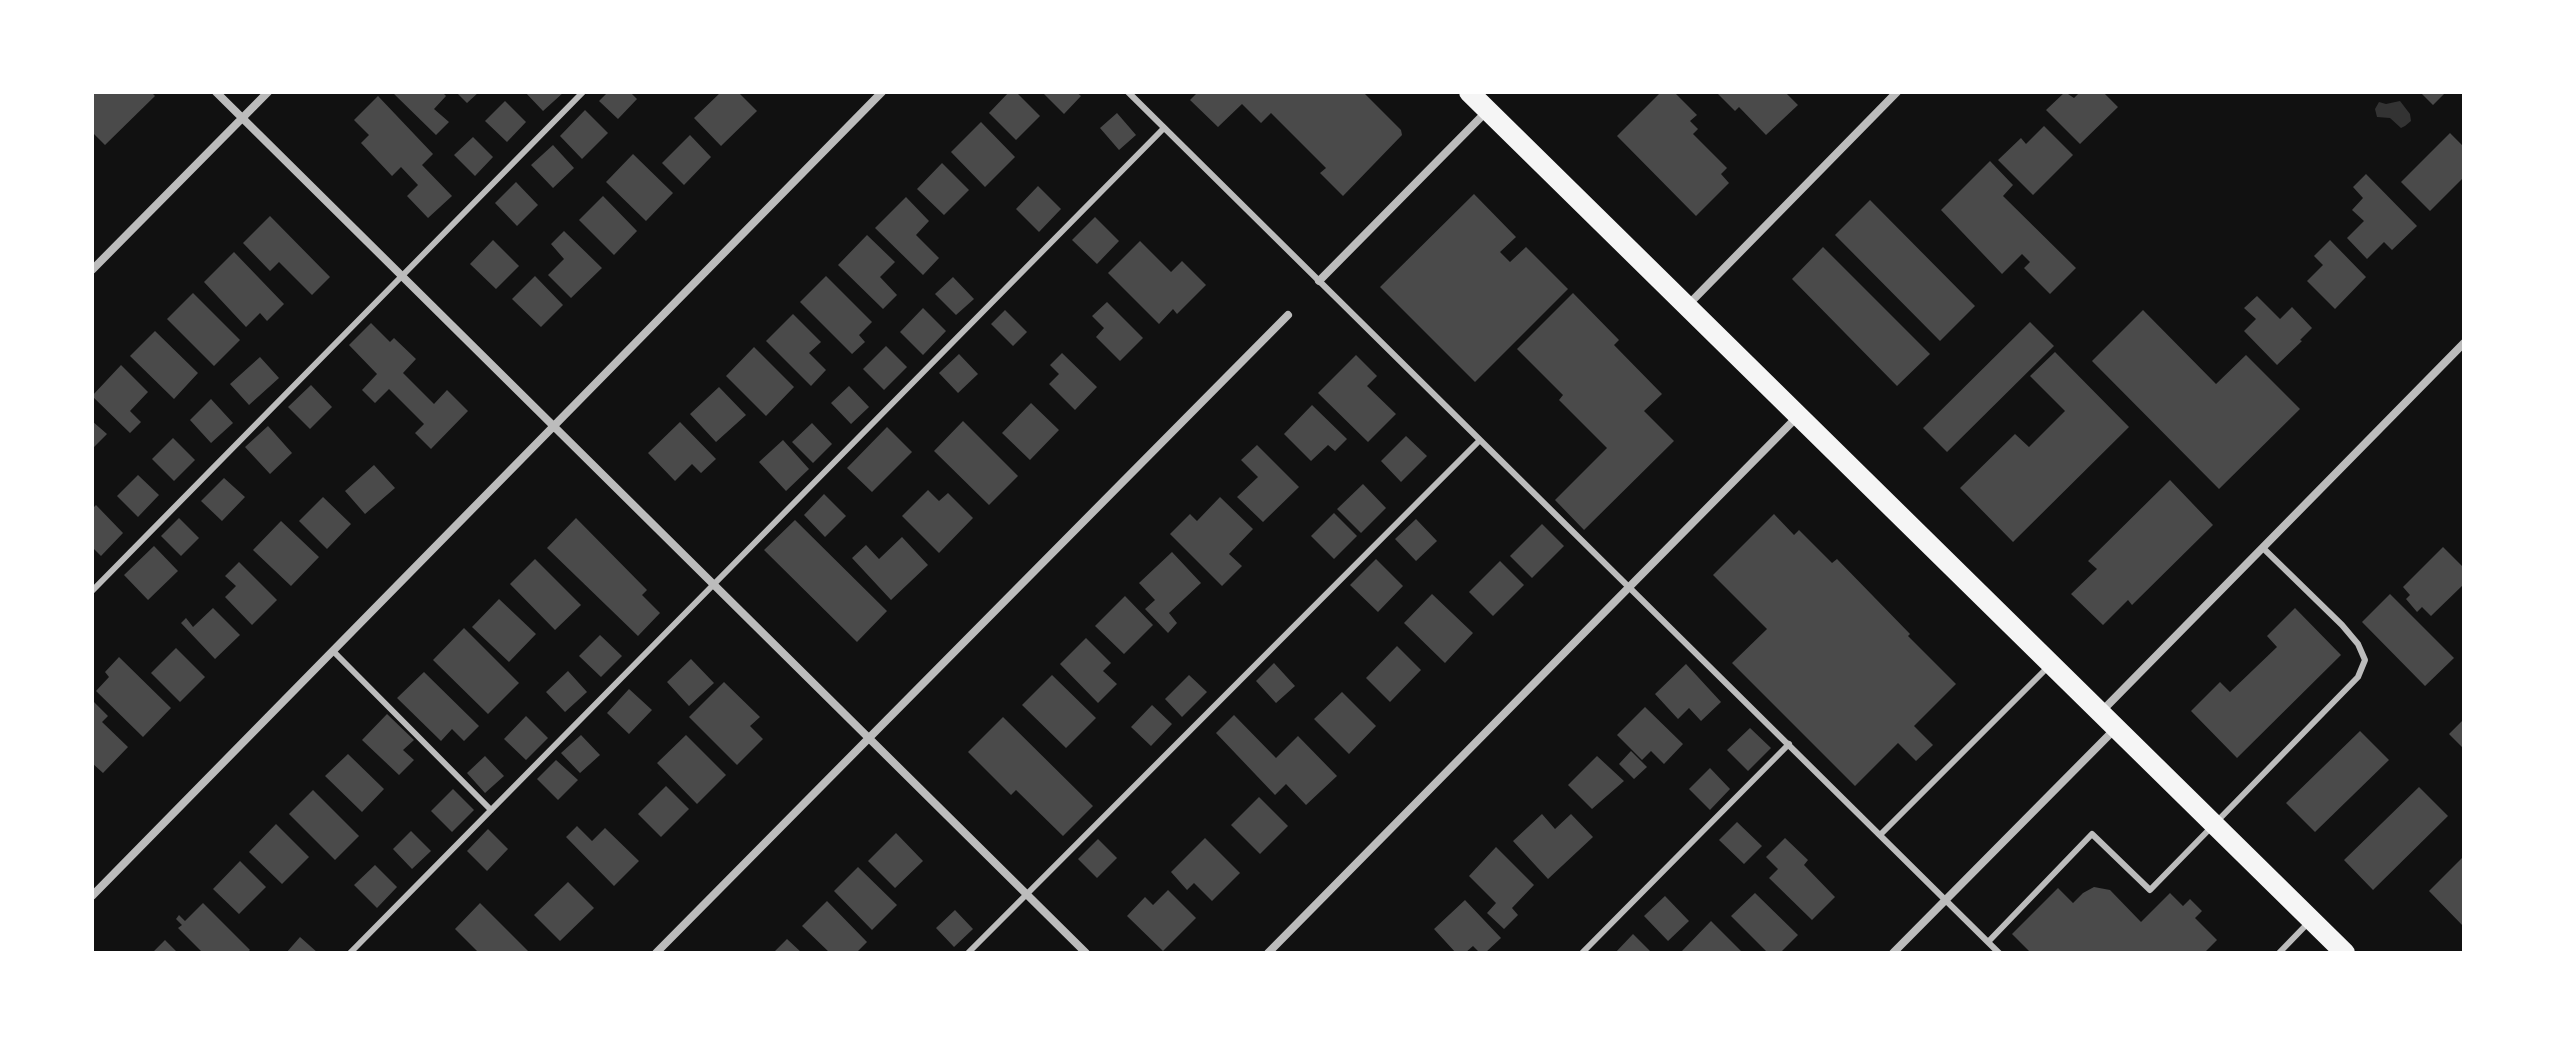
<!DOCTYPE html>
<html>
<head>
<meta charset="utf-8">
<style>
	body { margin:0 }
	#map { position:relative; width:2556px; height:1045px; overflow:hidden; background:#111; font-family:"Crimson Pro",serif }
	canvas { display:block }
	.frame { position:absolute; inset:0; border:94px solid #fff; pointer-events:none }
</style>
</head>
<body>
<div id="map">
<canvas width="2556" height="1045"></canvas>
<div class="frame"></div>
</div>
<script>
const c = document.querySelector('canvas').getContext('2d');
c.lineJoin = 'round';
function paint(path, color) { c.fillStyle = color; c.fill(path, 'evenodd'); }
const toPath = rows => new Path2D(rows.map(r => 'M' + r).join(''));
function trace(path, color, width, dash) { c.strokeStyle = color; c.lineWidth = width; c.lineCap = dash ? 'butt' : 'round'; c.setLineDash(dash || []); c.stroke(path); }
const water = toPath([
	[2400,101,2410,114,2411,121,2405,126,2401,128,2390,118,2377,117,2375,109,2379,102,2386,104]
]);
const building = toPath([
	[92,92,151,92,155,96,105,145,92,132],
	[392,92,442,92,446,96,434,109,449,122,436,135],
	[456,92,479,92,467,103],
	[525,92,564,92,543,111],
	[608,92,630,92,637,99,618,119,599,101],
	[721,92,738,92,757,111,721,146,694,118],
	[1009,92,1016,92,1040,116,1016,140,989,113],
	[1042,92,1076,92,1081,96,1064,114],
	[1198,92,1363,92,1401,130,1402,135,1343,196,1320,173,1326,168,1271,113,1261,123,1242,104,1218,127,1190,100],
	[1661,92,1674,92,1697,115,1690,121,1698,129,1693,134,1727,168,1721,174,1729,183,1696,216,1617,136],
	[1716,92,1785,92,1798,105,1766,135,1739,107,1735,111],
	[2065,92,2074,98,2080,92,2103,92,2118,107,2080,144,2046,110],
	[2420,92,2446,92,2433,105],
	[378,96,433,154,422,165,452,196,428,218,407,196,418,185,401,167,392,176,361,143,369,135,354,120],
	[505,101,526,122,507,142,485,121],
	[585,110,608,133,582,159,560,136],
	[1117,113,1136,135,1119,150,1100,128],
	[981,122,1015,157,985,187,951,152],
	[2044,126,2073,155,2033,195,1998,160,2021,138,2026,144],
	[2450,133,2464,147,2464,177,2430,211,2401,182],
	[690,135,711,157,684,185,662,163],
	[473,137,493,157,475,176,454,155],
	[553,145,574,168,553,188,531,165],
	[633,154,673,193,646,221,606,182],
	[1990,161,2013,185,2003,196,2076,268,2050,294,2024,268,2030,262,2022,254,2002,274,1941,210],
	[942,163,969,190,944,215,917,189],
	[2366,174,2417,226,2392,250,2384,242,2367,259,2347,238,2364,221,2352,210,2363,198,2353,187],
	[516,182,538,205,517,226,495,203],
	[1038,186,1061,209,1039,232,1016,209],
	[1474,194,1516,237,1500,252,1510,262,1526,247,1568,289,1475,382,1380,287],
	[603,196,637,231,614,255,579,220],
	[906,197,929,221,916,235,939,258,923,275,875,228],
	[1870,200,1975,306,1940,341,1835,235],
	[270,216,330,277,312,295,279,262,270,271,243,243],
	[1095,217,1119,241,1097,264,1072,240],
	[564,231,602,268,571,298,548,275,564,259,551,244],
	[867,235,895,262,880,277,897,295,883,309,838,265],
	[493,240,519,266,496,289,470,264],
	[2330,240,2366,277,2335,309,2307,281,2323,265,2314,256],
	[1140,241,1171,272,1182,261,1206,285,1177,314,1173,309,1159,324,1108,273],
	[1823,247,1930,354,1897,386,1792,279],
	[234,252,284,304,267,321,260,313,246,327,204,282],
	[535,276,563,305,541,327,512,299],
	[826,276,872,322,859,335,865,342,852,354,800,302],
	[953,277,974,299,956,315,935,294],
	[193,293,240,340,214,366,167,319],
	[1573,293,1619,340,1614,345,1662,394,1644,411,1674,441,1584,530,1555,500,1607,448,1559,400,1563,395,1517,349],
	[2257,296,2280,319,2292,307,2312,328,2300,340,2302,341,2277,365,2244,331,2256,319,2244,308],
	[1107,302,1143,338,1120,361,1096,337,1104,328,1092,316],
	[923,308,946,331,923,355,900,332],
	[1005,310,1027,332,1013,346,991,324],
	[2143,310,2216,384,2246,355,2300,409,2219,489,2092,361],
	[793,314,821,342,809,353,826,370,811,386,766,341],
	[2030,322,2054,346,1947,452,1923,428],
	[371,323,390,342,394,338,416,359,403,373,434,404,447,390,468,411,431,449,415,433,424,424,389,389,375,403,362,390,377,374,349,345],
	[155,331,198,373,174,399,130,356],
	[886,346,907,367,884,390,863,369],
	[754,347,794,387,766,416,726,376],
	[2055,352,2129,427,2013,542,1960,488,2015,434,2029,447,2065,411,2030,376],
	[1062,353,1097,387,1075,410,1049,384,1059,374,1050,365],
	[959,354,978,374,958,393,939,373],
	[1356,355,1377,376,1367,386,1396,414,1368,442,1318,393],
	[260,357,279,378,249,405,230,384],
	[121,365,148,392,130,411,141,422,130,433,92,396],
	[311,385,332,407,310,429,288,407],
	[849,386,869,407,851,424,831,403],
	[719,387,746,415,716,442,690,414],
	[211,399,233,423,211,443,190,420],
	[1031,403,1059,430,1030,460,1002,433],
	[1312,405,1347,439,1335,451,1328,445,1311,461,1284,434],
	[92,421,107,434,92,449],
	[963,421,1018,476,989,505,934,451],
	[680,422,716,459,701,473,692,464,675,481,648,453],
	[812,423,832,444,813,463,792,442],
	[268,426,292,453,270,474,245,447],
	[887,427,912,452,872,492,847,468],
	[1406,436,1427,456,1401,482,1381,461],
	[173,438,195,460,174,481,152,459],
	[783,440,809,469,786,491,759,462],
	[1257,445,1299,487,1263,522,1237,497,1258,477,1241,460],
	[374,465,395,488,365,514,345,491],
	[138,475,159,495,138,517,117,496],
	[224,478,245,497,222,521,201,501],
	[2170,480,2213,525,2132,605,2128,600,2103,625,2071,594,2097,569,2088,561],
	[1363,484,1386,508,1361,533,1337,509],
	[928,490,939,501,948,493,973,518,939,553,902,516],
	[824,494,846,516,825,537,804,515],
	[323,497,351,524,327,549,299,521],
	[1220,497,1253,529,1229,554,1242,566,1222,586,1170,534,1190,514,1197,521],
	[96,505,123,533,101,556,92,547,92,509],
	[1334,513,1357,536,1334,559,1311,536],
	[1774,514,1794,535,1799,530,1832,563,1837,559,1910,634,1908,636,1956,684,1914,726,1933,745,1916,761,1898,743,1855,786,1732,663,1767,629,1713,575],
	[179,518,199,538,181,556,161,536],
	[576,518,647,590,642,595,660,613,638,636,547,548],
	[1416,519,1437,541,1416,561,1395,539],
	[795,520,887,611,857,642,764,550],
	[281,521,319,557,291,586,253,550],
	[1542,524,1564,546,1532,578,1510,556],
	[902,537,928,565,891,600,852,558,866,545,879,559],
	[154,546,178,571,148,600,124,575],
	[2443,547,2464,568,2464,584,2431,616,2422,607,2417,612,2406,599,2410,595,2403,587],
	[1172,552,1201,583,1169,613,1177,623,1168,633,1145,609,1155,600,1139,583],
	[535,559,581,605,555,630,510,584],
	[1376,559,1403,586,1378,612,1350,585],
	[1500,561,1524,585,1493,616,1469,592],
	[239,562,277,600,252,625,225,597,236,586,225,576],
	[1432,594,1473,633,1445,663,1404,623],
	[2390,594,2454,658,2425,686,2362,622],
	[1125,596,1153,625,1124,654,1095,626],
	[499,599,536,634,509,662,472,627],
	[213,608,240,635,215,659,181,623,186,618,193,627],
	[2295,608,2341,655,2237,758,2191,711,2220,682,2230,692,2277,647,2267,636],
	[464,628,519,683,488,714,433,660],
	[600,635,622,656,601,677,579,656],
	[1086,638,1111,663,1103,671,1117,684,1098,703,1060,664],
	[1397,646,1421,670,1390,702,1366,678],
	[176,648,205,677,180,702,151,673],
	[119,657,171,708,143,737,96,691,109,677,105,672],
	[691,659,714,683,689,706,667,682],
	[1274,663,1295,686,1276,703,1256,681],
	[1686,664,1721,702,1701,721,1689,708,1678,719,1655,694],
	[568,671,587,692,565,712,546,692],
	[424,672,479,726,464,741,452,729,441,741,397,698],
	[1052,675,1096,718,1066,748,1022,705],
	[1189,675,1207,692,1182,717,1165,699],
	[724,682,760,717,750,726,763,739,737,765,689,717],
	[629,689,652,710,629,734,607,713],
	[1342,692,1376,726,1349,754,1314,719],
	[94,702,108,716,102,722,128,747,103,773,92,763,92,705],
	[1152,705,1172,724,1151,746,1131,727],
	[1645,707,1683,744,1664,764,1651,751,1642,760,1617,735],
	[387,714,414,740,403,750,414,760,399,775,362,740],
	[1234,715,1276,758,1298,736,1337,776,1306,805,1286,784,1275,795,1216,733],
	[526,716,548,738,526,760,504,739],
	[1003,717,1093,806,1063,836,1016,790,1011,795,968,752],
	[2464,719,2464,749,2449,734],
	[1750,728,1771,748,1748,771,1727,750],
	[2360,731,2389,760,2315,832,2286,803],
	[581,735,600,755,580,773,561,753],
	[686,735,726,775,697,804,657,763],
	[1631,751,1647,767,1634,779,1619,764],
	[348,754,384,789,362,812,325,776],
	[485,756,504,776,485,793,467,773],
	[1597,756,1624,781,1592,809,1568,785],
	[556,760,578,780,558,800,537,779],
	[1710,768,1730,789,1710,810,1689,789],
	[666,786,689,809,661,837,638,814],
	[2419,787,2448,816,2373,890,2344,860],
	[453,789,474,810,452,832,431,811],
	[313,790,359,836,335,860,289,814],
	[1259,797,1288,826,1260,854,1231,825],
	[1542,814,1555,829,1571,814,1593,837,1548,879,1513,841],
	[1737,822,1762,846,1744,864,1719,840],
	[276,824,309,857,282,884,249,852],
	[577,826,592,841,605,828,639,861,614,886,566,837],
	[488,829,508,849,487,871,467,851],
	[411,831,431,851,412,869,393,849],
	[896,833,923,861,895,888,868,861],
	[1205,838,1240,873,1212,901,1194,883,1187,890,1171,872],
	[1785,838,1808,860,1804,865,1835,897,1812,920,1769,878,1778,869,1766,857],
	[1098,839,1117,858,1097,878,1078,859],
	[1496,847,1534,885,1512,908,1518,915,1504,929,1487,913,1496,903,1469,876],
	[2464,856,2464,927,2429,891],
	[240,861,266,887,239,914,213,889],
	[375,865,397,887,377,908,354,885],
	[858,867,897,905,872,930,834,891],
	[568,882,594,908,560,941,534,915],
	[2094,887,2110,890,2141,922,2170,893,2183,906,2190,899,2202,911,2195,918,2217,940,2204,953,2031,953,2012,934,2058,888,2073,903,2083,893],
	[1168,890,1196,918,1163,951,1127,916,1145,897,1153,905],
	[1755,893,1798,935,1780,953,1768,953,1731,916],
	[1665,896,1689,921,1668,941,1644,916],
	[1465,900,1501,938,1485,953,1480,953,1473,946,1465,953,1456,953,1434,929],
	[827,901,867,942,856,953,830,953,802,926],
	[203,903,250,950,247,953,203,953,178,928,182,925,176,919,179,915,185,921],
	[480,903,530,953,479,953,455,929],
	[955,910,973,929,954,947,936,928],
	[1711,921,1743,953,1684,953,1682,951],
	[1633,934,1652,953,1615,953],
	[300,937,318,953,286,953],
	[787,939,802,953,773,953],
	[165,940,178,953,152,953]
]);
const service = toPath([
	[1128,92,1999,953],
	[92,591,583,92],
	[333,651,491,810],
	[1880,835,2048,667],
	[1988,942,2092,834,2150,890,2358,677,2365,660,2358,644,2342,625,2263,548],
	[350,953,1164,128],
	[968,953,1480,440],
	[1582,953,1789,744],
	[2279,953,2310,921]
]);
const minor = toPath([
	[216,92,1086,953],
	[92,270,268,92],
	[1319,281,1487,111],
	[1687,306,1897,92],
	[2100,713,2464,343],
	[92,896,882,92],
	[656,953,1288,315],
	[1268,953,1798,416],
	[1893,953,2115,729]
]);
const primary = toPath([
	[1469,92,2345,953]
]);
paint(water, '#333');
paint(building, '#4a4a4a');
trace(service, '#bcbcbc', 6);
trace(minor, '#bcbcbc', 8);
trace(primary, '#f5f5f5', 20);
</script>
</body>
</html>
